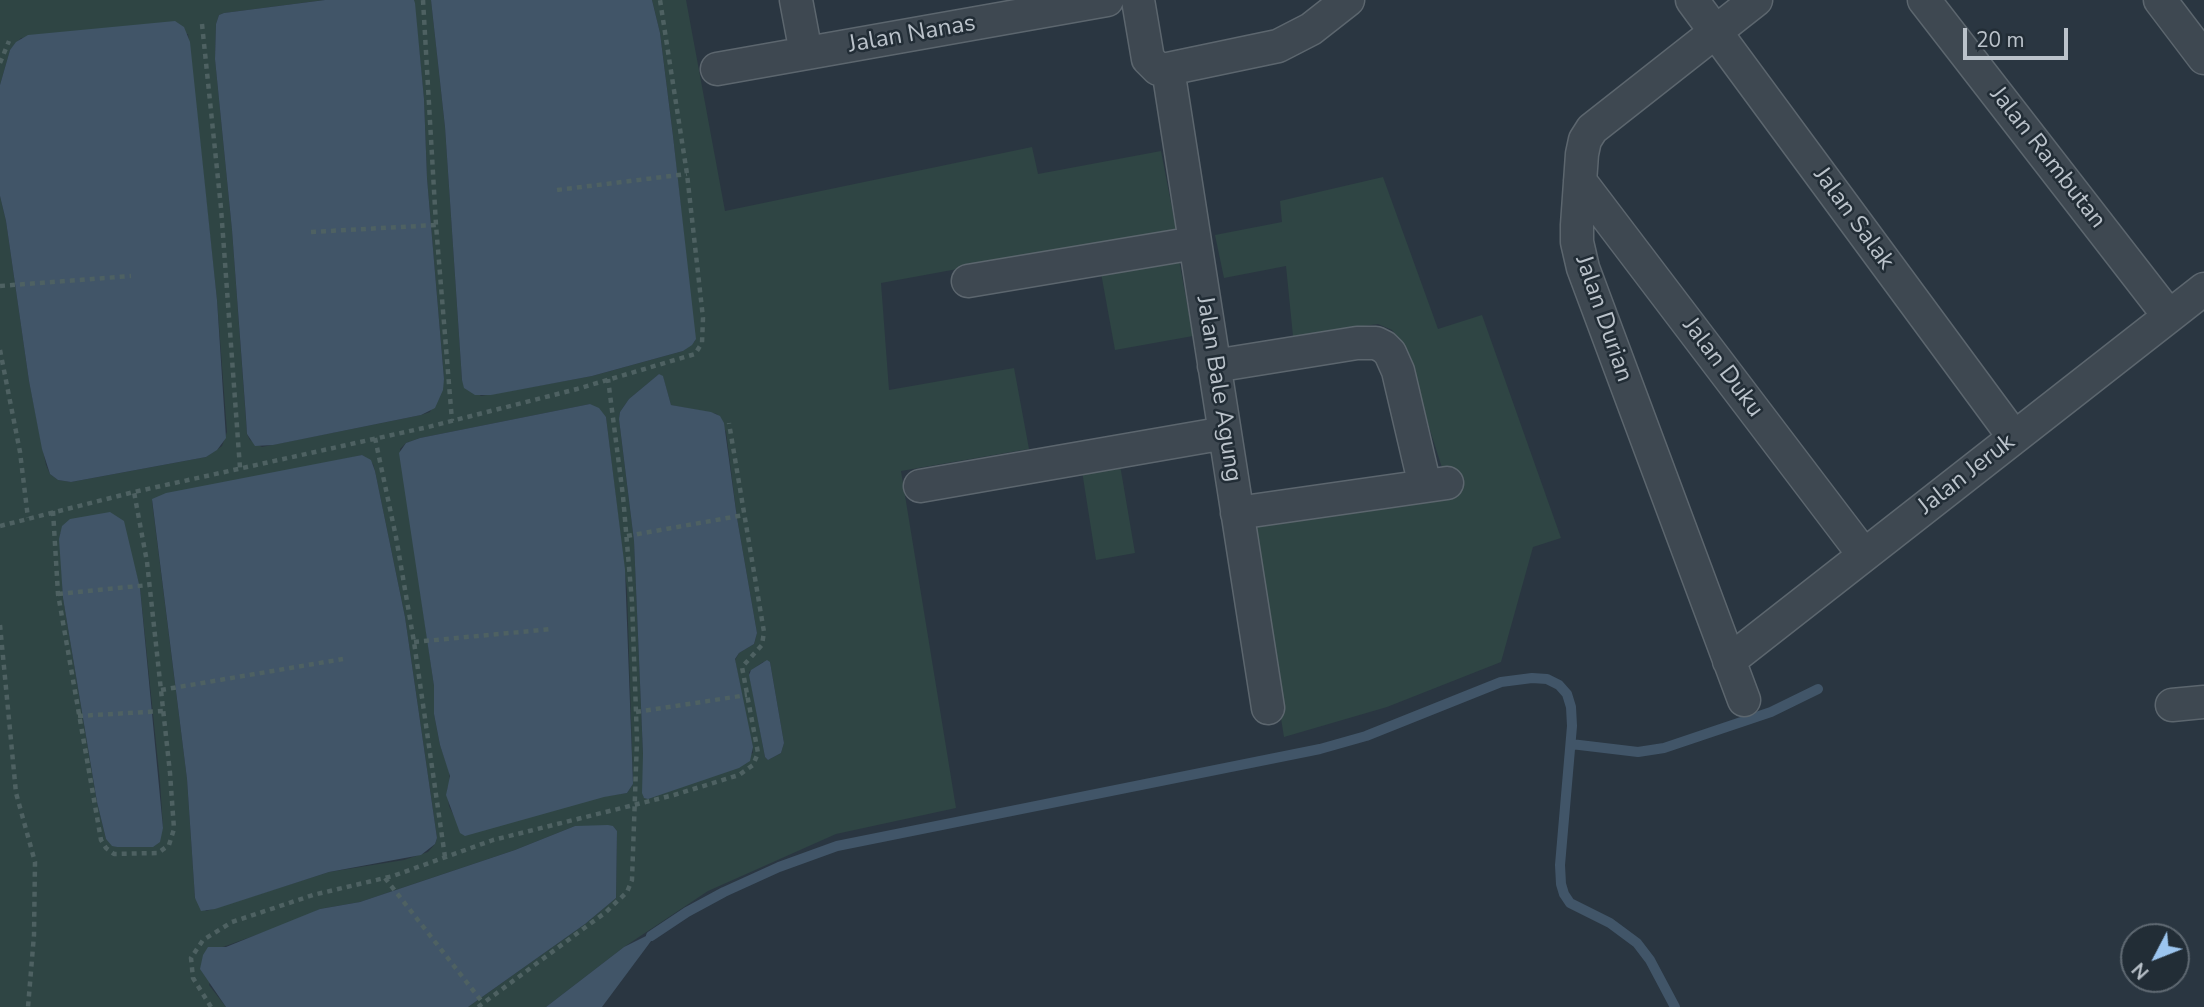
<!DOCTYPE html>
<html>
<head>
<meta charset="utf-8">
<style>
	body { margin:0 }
	#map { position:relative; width:2204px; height:1007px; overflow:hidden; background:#2a3641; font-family:"Nunito Sans",sans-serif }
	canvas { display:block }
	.north { position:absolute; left:2120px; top:923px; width:70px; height:70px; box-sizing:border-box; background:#222d36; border:2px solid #5f6972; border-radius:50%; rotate:228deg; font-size:19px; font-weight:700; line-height:28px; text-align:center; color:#bbc3cb }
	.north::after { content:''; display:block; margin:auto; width:24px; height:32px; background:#9cc5ef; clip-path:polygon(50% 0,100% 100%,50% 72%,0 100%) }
	.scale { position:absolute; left:1963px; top:28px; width:105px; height:32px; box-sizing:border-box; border:4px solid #bbc3cb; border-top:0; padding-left:9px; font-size:21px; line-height:24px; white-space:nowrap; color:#bbc3cb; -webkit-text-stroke:5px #222d36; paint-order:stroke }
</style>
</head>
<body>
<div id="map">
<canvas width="2204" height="1007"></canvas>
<div class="north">N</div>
<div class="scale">20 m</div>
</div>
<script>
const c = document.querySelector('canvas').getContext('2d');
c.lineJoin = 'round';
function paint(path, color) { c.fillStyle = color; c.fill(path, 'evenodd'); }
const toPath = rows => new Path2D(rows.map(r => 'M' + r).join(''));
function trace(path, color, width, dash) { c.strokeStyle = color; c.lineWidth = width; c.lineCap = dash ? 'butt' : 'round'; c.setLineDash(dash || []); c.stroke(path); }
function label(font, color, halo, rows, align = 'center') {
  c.font = font + ' "Nunito Sans",sans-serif'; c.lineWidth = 5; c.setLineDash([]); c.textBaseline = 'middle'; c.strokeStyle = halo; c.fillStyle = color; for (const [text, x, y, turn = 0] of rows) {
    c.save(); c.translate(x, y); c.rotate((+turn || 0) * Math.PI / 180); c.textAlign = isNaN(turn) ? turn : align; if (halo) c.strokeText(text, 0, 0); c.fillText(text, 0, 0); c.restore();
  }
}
const green = toPath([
	[0,0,325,0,224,13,219,15,216,24,215,59,232,230,247,434,250,440,262,447,421,415,430,412,444,379,427,178,424,99,414,0,431,0,445,127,462,380,481,396,592,376,683,351,695,341,673,136,660,33,652,0,686,0,725,211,1032,147,1038,174,1161,151,1176,229,881,283,889,390,1014,368,1029,449,901,471,956,808,836,834,708,891,624,947,546,1007,468,1007,585,924,616,898,617,831,613,826,575,826,515,850,360,902,320,909,298,920,220,948,209,985,226,1007,0,1007,0,196,6,221,29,381,46,465,50,474,58,480,71,482,206,457,222,446,227,432,217,300,188,34,21,38,10,50,0,85],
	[659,374,663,377,671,405,717,414,726,432,737,518,757,633,754,644,739,653,735,660,753,753,643,797,643,754,634,541,619,419,620,412,629,399],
	[590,404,606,417,627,590,633,784,627,793,455,818,449,806,447,789,450,783,449,771,440,745,434,714,434,686,400,449,406,443,420,438],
	[362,455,373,464,375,471,405,617,437,838,435,844,428,852,404,860,329,872,206,911,195,898,187,779,152,501],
	[60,533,133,562,140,588,160,782,163,828,152,847,117,847,106,839,97,802,63,598],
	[763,662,770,662,784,743,781,753,768,760,765,757,749,672],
	[1383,177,1438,329,1482,315,1561,538,1533,547,1501,662,1387,707,1284,737,1250,527,1451,496,1402,342,1392,330,1378,324,1293,336,1286,266,1224,278,1215,235,1282,222,1280,201],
	[1179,260,1193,336,1115,350,1101,273],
	[1120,465,1135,553,1096,560,1082,471]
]);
const water = toPath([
	[325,0,414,0,415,3,424,99,427,178,444,379,443,390,435,408,421,415,273,445,255,446,247,434,246,418,232,230,215,59,216,24,219,15,224,13],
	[431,0,652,0,660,33,673,136,696,339,692,345,683,351,592,376,491,395,475,395,464,388,462,380,445,127],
	[175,21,184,27,190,42,217,300,226,438,217,450,206,457,71,482,58,480,50,474,42,449,29,381,6,221,0,196,0,85,10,50,16,42,28,35],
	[659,374,663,376,671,405,711,412,720,416,724,423,737,518,757,633,754,644,739,653,735,659,753,747,750,761,739,768,648,799,644,798,642,793,643,754,634,541,619,419,620,412,629,399],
	[590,404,599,408,606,417,625,569,633,784,627,793,604,797,465,836,460,833,446,795,450,776,440,745,434,714,434,686,399,453,406,443,420,438],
	[362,455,371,460,375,471,405,617,437,838,435,844,421,855,329,872,215,909,201,911,195,898,187,779,152,499,166,493],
	[110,512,124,521,140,588,163,828,160,842,153,847,117,847,112,846,106,839,97,802,63,598,59,539,62,526,70,519],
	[767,660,770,662,784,743,781,753,768,760,765,757,749,675,751,670],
	[608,825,613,826,617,831,616,898,585,924,468,1007,226,1007,200,969,203,955,208,947,226,947,320,909,360,902,515,850,575,826],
	[660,929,602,1007,546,1007,624,947]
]);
const stream = toPath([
	[1571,744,1638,752,1664,748,1771,712,1818,689],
	[651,936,687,912,724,892,779,867,837,846,1320,749,1366,736,1501,682,1532,678,1547,679,1559,685,1567,694,1571,707,1572,726,1560,865,1561,884,1564,894,1570,903,1610,923,1637,943,1650,960,1675,1007]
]);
const path = toPath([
	[423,0,436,225,452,421],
	[202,24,221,208,240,468],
	[0,63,9,41],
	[557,190,687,174],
	[311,232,436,225],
	[0,286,131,276],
	[0,350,20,452,28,518],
	[375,438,396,537,414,642,445,857],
	[53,511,58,594,101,840,106,848,114,854,158,853,169,845,174,829,170,773,147,562,134,492],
	[0,526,134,492,428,427,577,389,695,354,702,343,703,318,687,174,660,0],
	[627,536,744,515],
	[58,594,149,585],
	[0,625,16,793,35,862,34,935,28,1007],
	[414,642,552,629],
	[161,690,343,659],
	[636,712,747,695],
	[78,716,163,711],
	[385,878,483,1003],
	[211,1007,193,978,191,958,203,940,232,922,313,895,393,876,493,840,674,795,739,775,753,765,758,753,742,667,762,645,764,632,729,423],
	[478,1007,606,912,627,892,632,880,637,740,632,602,623,496,608,379]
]);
const street = toPath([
	[796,0,806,53],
	[1138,0,1148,59,1158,69,1168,69,1278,46,1311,29,1348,0],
	[1692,0,2014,437],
	[1924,0,2169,316],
	[2160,0,2204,58],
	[717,69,1107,0],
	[1168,69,1268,708],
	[1580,181,1864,555],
	[968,281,1195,243],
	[1214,366,1357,343,1376,343,1384,347,1390,353,1398,371,1425,486],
	[920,486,1225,433],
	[1237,513,1447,483],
	[1729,661,2204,289],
	[1744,700,1583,268,1577,242,1577,225,1582,154,1585,140,1592,129,1756,0],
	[2172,705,2204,702]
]);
const streetNames = [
	["Jalan Nanas",912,35,-10],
	["Jalan Rambutan",2047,158,52],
	["Jalan Salak",1853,219,54],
	["Jalan Durian",1603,319,71],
	["Jalan Duku",1722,368,53],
	["Jalan Bale Agung",1218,389,81],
	["Jalan Jeruk",1967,475,-38]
];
paint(green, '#2f4544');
paint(water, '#415568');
trace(stream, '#415568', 10);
trace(street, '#5c666e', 35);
trace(path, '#4e6162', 4.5, [5, 5]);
trace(street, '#3e4851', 32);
label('24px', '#bbc3cb', '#222d36', streetNames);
</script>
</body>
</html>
